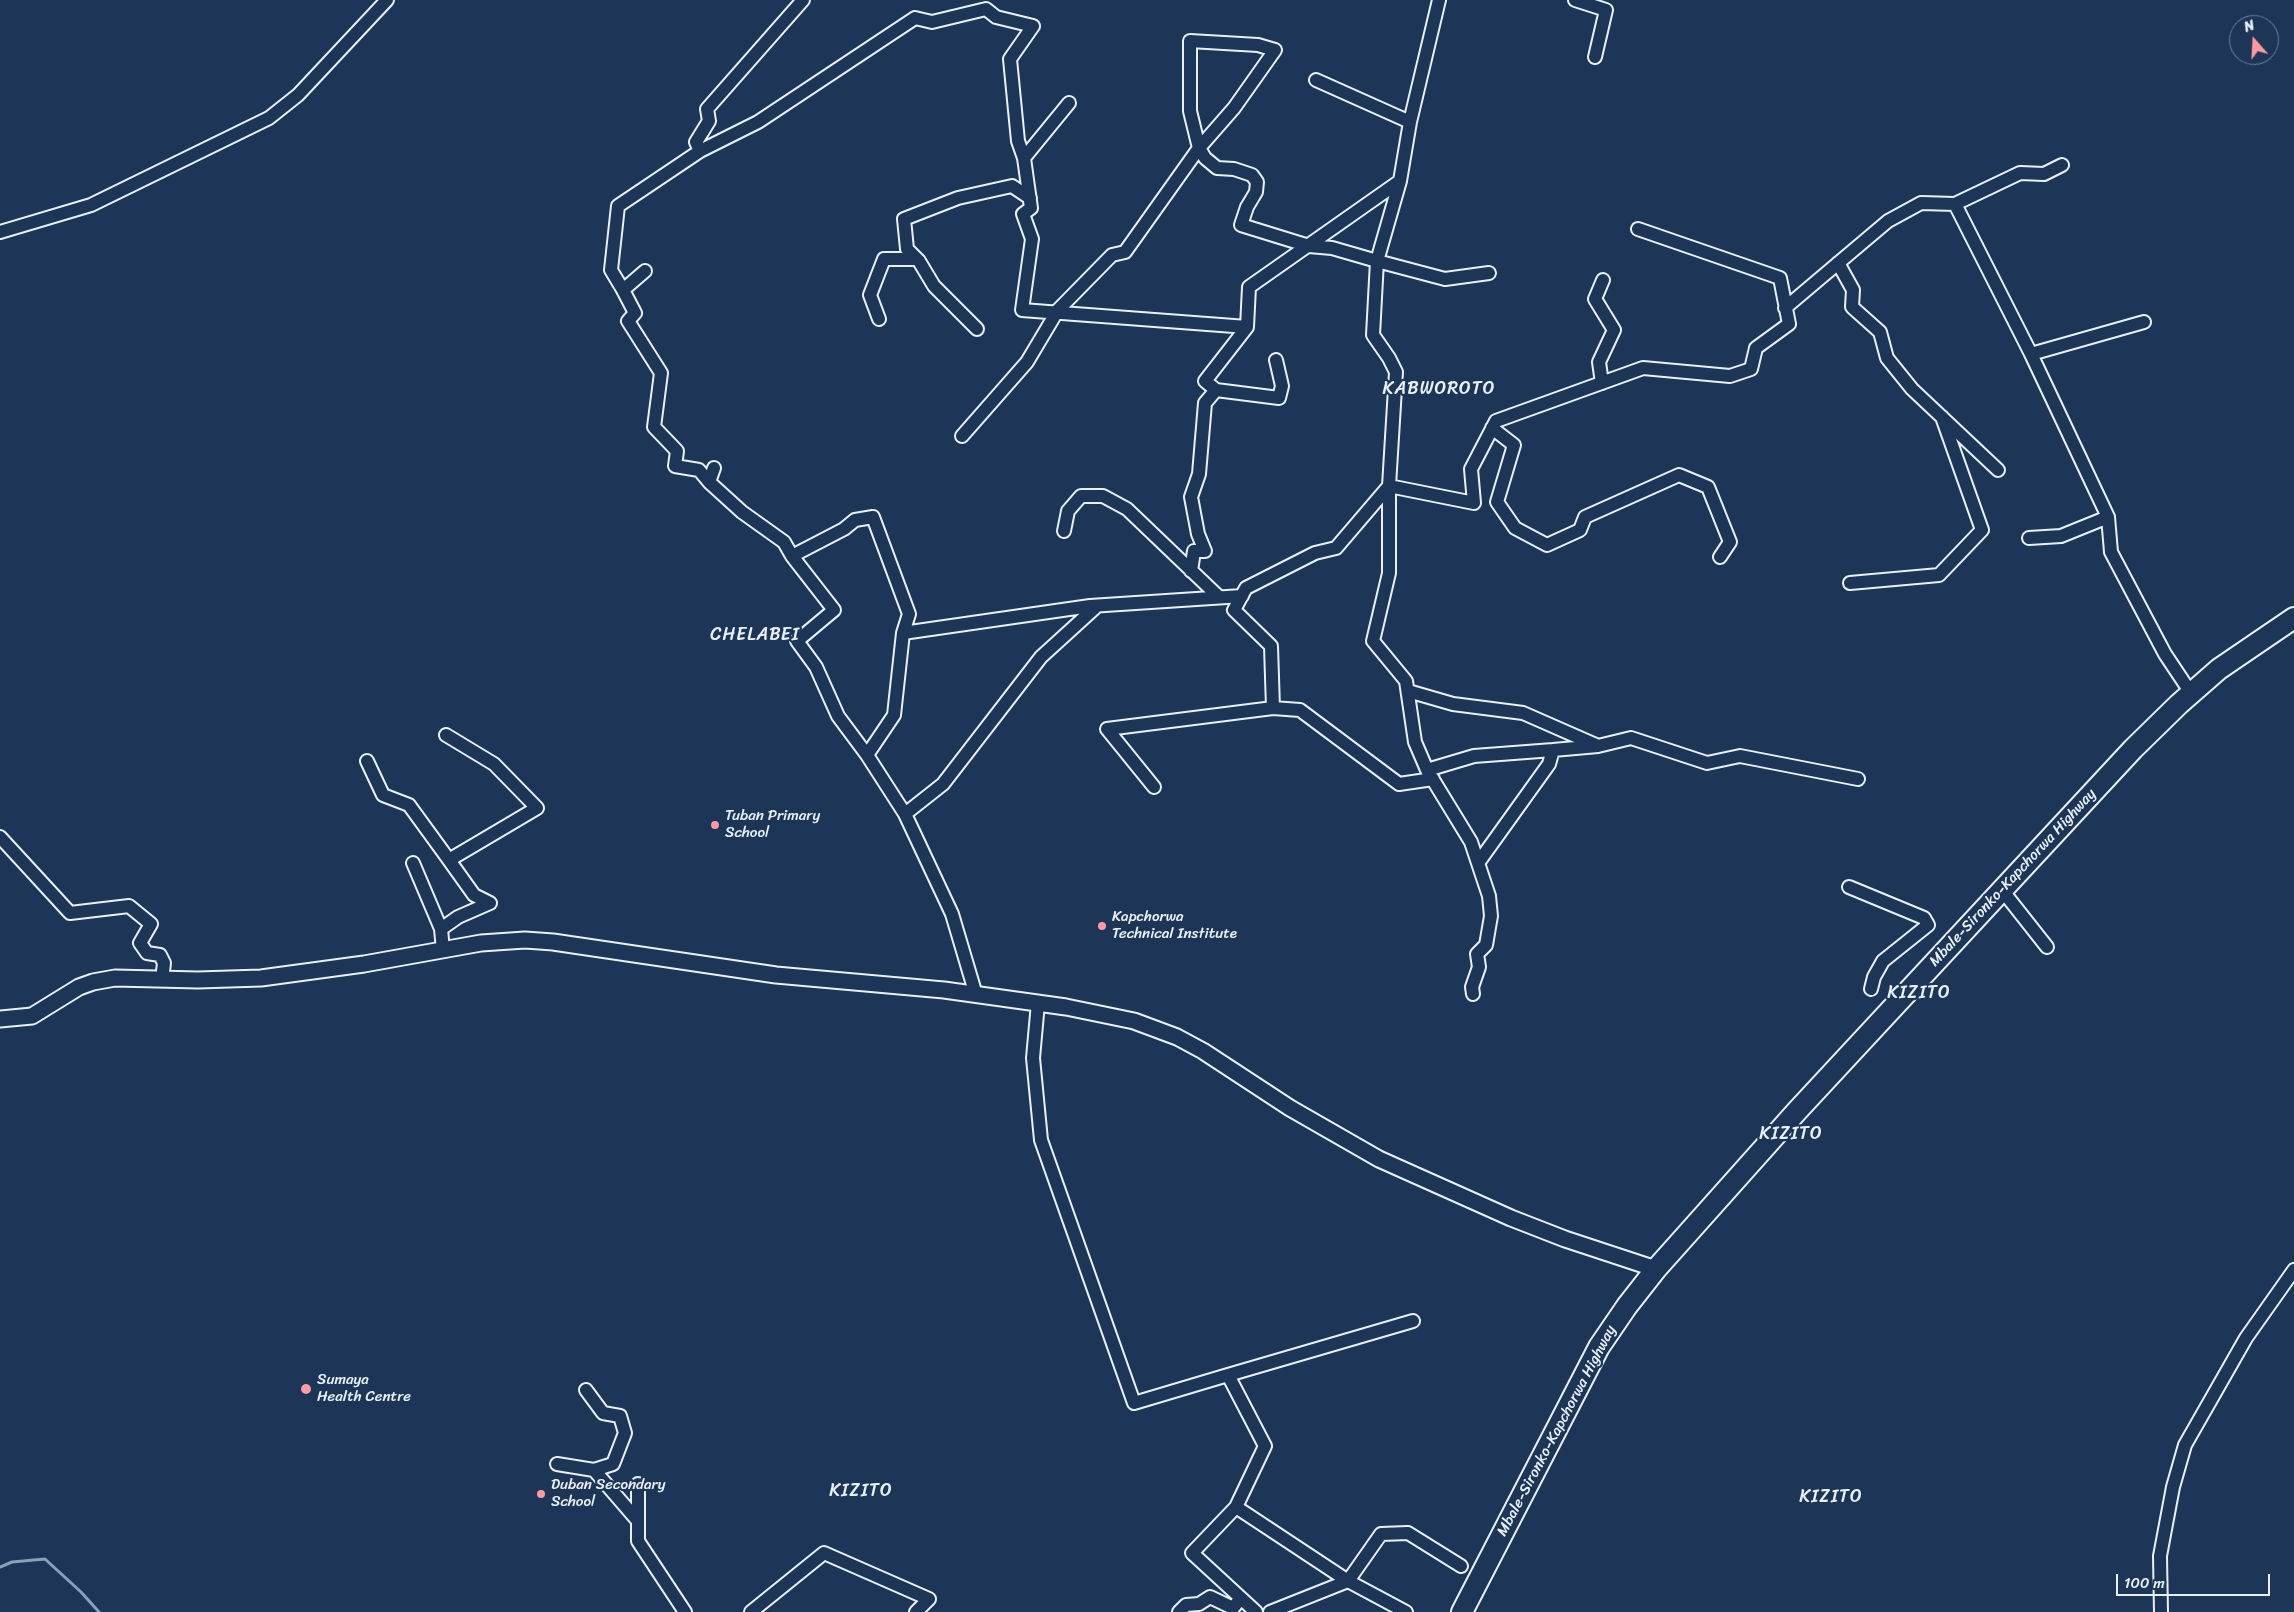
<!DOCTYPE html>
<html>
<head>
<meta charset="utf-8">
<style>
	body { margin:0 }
	#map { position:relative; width:2294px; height:1612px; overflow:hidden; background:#1d3557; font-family:Sriracha,sans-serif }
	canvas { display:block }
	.north { position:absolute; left:2229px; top:15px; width:50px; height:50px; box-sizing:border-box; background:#1d3557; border:1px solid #6e8097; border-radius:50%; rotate:341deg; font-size:14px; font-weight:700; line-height:20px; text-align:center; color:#e8f1f8 }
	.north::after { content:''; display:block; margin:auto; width:18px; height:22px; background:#ff9aa2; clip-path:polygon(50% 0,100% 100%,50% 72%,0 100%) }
	.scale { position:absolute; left:2116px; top:1574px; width:154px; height:22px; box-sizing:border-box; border:2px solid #e8f1f8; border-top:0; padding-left:6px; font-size:15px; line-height:18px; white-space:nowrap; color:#e8f1f8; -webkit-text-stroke:4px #1d3557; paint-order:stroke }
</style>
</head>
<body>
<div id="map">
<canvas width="2294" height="1612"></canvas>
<div class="north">N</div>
<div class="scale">100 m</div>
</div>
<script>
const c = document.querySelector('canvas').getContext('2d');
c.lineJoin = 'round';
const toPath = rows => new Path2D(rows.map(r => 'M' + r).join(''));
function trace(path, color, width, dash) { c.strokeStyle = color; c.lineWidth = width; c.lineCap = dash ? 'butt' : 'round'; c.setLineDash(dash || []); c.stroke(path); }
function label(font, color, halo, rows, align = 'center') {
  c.font = font + ' Sriracha,sans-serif'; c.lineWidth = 4.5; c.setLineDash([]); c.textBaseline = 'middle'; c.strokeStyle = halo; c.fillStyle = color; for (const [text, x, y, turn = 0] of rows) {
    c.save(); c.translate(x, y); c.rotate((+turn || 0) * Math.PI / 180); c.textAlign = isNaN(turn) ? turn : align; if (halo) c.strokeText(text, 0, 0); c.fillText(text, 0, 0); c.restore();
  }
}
const stream = toPath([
	[0,1567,12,1562,45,1559,81,1592,99,1612]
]);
const minor = toPath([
	[803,0,707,109,709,121,696,142,700,151,758,122,915,18,932,22,986,9,996,17,1033,26,1010,59,1018,141,1024,158],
	[1575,0,1606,10,1595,57],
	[1069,103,1024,158,1031,208,1023,214,1032,239,1022,310,1247,327],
	[1410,122,1439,0],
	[1955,204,2031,354,2144,322],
	[0,232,91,205,269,118,298,95,387,0],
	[1838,263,1853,290,1852,307,1880,332,1887,358,1912,389,1998,470],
	[645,271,623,290,635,313,628,321,661,373,654,427,677,451,675,466,699,470,709,482],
	[1489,273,1445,279,1377,261,1373,335,1389,358,1396,372,1389,486,1474,503,1471,469,1496,421,1643,368,1730,376,1751,369,1756,348,1789,324,1780,278,1638,229],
	[623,290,611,270,618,206,700,151],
	[1785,308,1888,221,1921,203,1955,204,2020,173,2044,174,2062,165],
	[879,319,870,295,884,259,917,259],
	[977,329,934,286,919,261,907,249,904,219,958,198,1012,186,1030,198],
	[2031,354,2108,517,2111,552,2165,654,2191,693],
	[1276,360,1282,386,1279,398,1216,390,1205,381,1247,327,1249,287,1400,181],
	[1602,383,1599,362,1614,330,1595,299,1603,280],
	[1492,428,1514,445,1497,502,1515,528,1547,545,1580,530,1585,517,1679,475,1708,487,1730,542,1720,557],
	[962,436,1027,362,1058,310,1112,255,1125,252,1199,148,1234,108,1275,50,1258,45,1190,41,1190,111,1199,148,1205,158,1217,168,1234,169,1252,175,1257,182,1256,192,1247,207,1241,225,1309,246,1332,248,1377,261,1400,181,1410,122,1316,80],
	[714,468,709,482,742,512,784,542,792,556],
	[1064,531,1068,511,1081,496,1103,496,1127,509,1219,597],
	[2029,538,2061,536,2108,517],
	[1191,571,1194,551,1205,551,1198,534,1191,497,1199,474,1205,403,1216,390],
	[1850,583,1939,575,1982,530,1942,417],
	[903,633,1090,606,1242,596],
	[1408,691,1453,704,1523,713,1596,745],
	[1553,750,1598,746,1631,738,1707,763,1740,756,1858,779],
	[867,755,838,716,816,667,797,641,834,610,792,556,844,529,855,520,873,517,909,614,903,633,894,715,867,755,905,814,943,784,1041,657,1097,606],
	[367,761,383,795,409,805,449,860],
	[1427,770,1415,742,1406,681,1373,641,1389,573,1389,486,1336,548,1315,553,1246,588,1234,610,1271,646,1273,708,1300,710,1399,784,1433,779],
	[1154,787,1107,729,1273,708],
	[905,814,952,914,976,995],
	[0,837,70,913,129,906,151,924,140,943,147,953,160,955,164,963,162,980],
	[413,863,441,929],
	[1849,887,1924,918,1928,925,1883,961,1874,977,1871,989],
	[2002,890,2047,947],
	[443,950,441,929,458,917,490,903,474,895,449,860,537,808,494,764,446,735],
	[1473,994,1472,987,1479,967,1477,954,1486,945,1491,916,1489,896,1471,842,1427,770,1474,756,1553,750,1549,764,1478,863],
	[1038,1003,1033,1058,1041,1140,1134,1403,1228,1375],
	[586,1390,603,1413,620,1416,625,1433,613,1464,594,1470],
	[557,1464,594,1470,638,1521],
	[638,1484,638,1541,685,1612],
	[1236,1507,1265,1446,1228,1375,1413,1321],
	[751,1612,824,1553,929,1599,916,1612],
	[1179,1612,1186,1605,1199,1604,1210,1597,1233,1608,1241,1598],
	[1256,1612,1192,1553,1236,1507,1348,1581,1406,1612],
	[1270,1612,1348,1581,1381,1534,1408,1533,1461,1566],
	[2161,1612,2160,1556,2173,1487,2185,1445,2246,1338,2294,1270]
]);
const tertiary = toPath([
	[0,1019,32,1016,79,987,93,982,115,978,198,980,261,978,364,964,481,943,525,940,553,942,776,975,944,990,1066,1007,1134,1021,1177,1037,1203,1051,1290,1108,1379,1159,1511,1218,1565,1239,1656,1269]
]);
const primary = toPath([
	[1462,1612,1599,1347,1627,1306,1656,1269,1797,1111,2133,749,2179,704,2219,669,2294,618]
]);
const markers = [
	[715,825,5,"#ff9aa2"],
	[1102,926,5,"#ff9aa2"],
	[306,1389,6,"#ff9aa2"],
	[541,1494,5,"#ff9aa2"]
];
const poiNames = [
	["Tuban Primary",725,816],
	["School",725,833],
	["Kapchorwa",1112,917],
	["Technical Institute",1112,934],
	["Sumaya",317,1380],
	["Health Centre",317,1397],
	["Duban Secondary",551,1485],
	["School",551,1502]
];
const streetNames = [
	["Mbale-Sironko-Kapchorwa Highway",2013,878,-47],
	["Mbale-Sironko-Kapchorwa Highway",1557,1431,-62]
];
const quarterNames = [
	["KABWOROTO",1439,389],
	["CHELABEI",755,635],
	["KIZITO",1919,993],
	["KIZITO",1791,1134],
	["KIZITO",861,1491],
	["KIZITO",1831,1497]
];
trace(stream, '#88a0b9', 3);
trace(minor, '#e8f1f8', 16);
trace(tertiary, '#e8f1f8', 19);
trace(primary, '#e8f1f8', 24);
trace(minor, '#1d3557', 12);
trace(tertiary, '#1d3557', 15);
trace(primary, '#1d3557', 20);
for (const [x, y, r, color] of markers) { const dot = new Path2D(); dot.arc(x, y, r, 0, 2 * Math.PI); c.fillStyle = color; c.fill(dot); trace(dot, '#1d3557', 2); }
label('15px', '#e8f1f8', '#1d3557', poiNames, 'left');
label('15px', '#e8f1f8', '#1d3557', streetNames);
c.letterSpacing = '1px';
label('18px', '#e8f1f8', '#1d3557', quarterNames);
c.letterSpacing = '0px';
</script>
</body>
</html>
